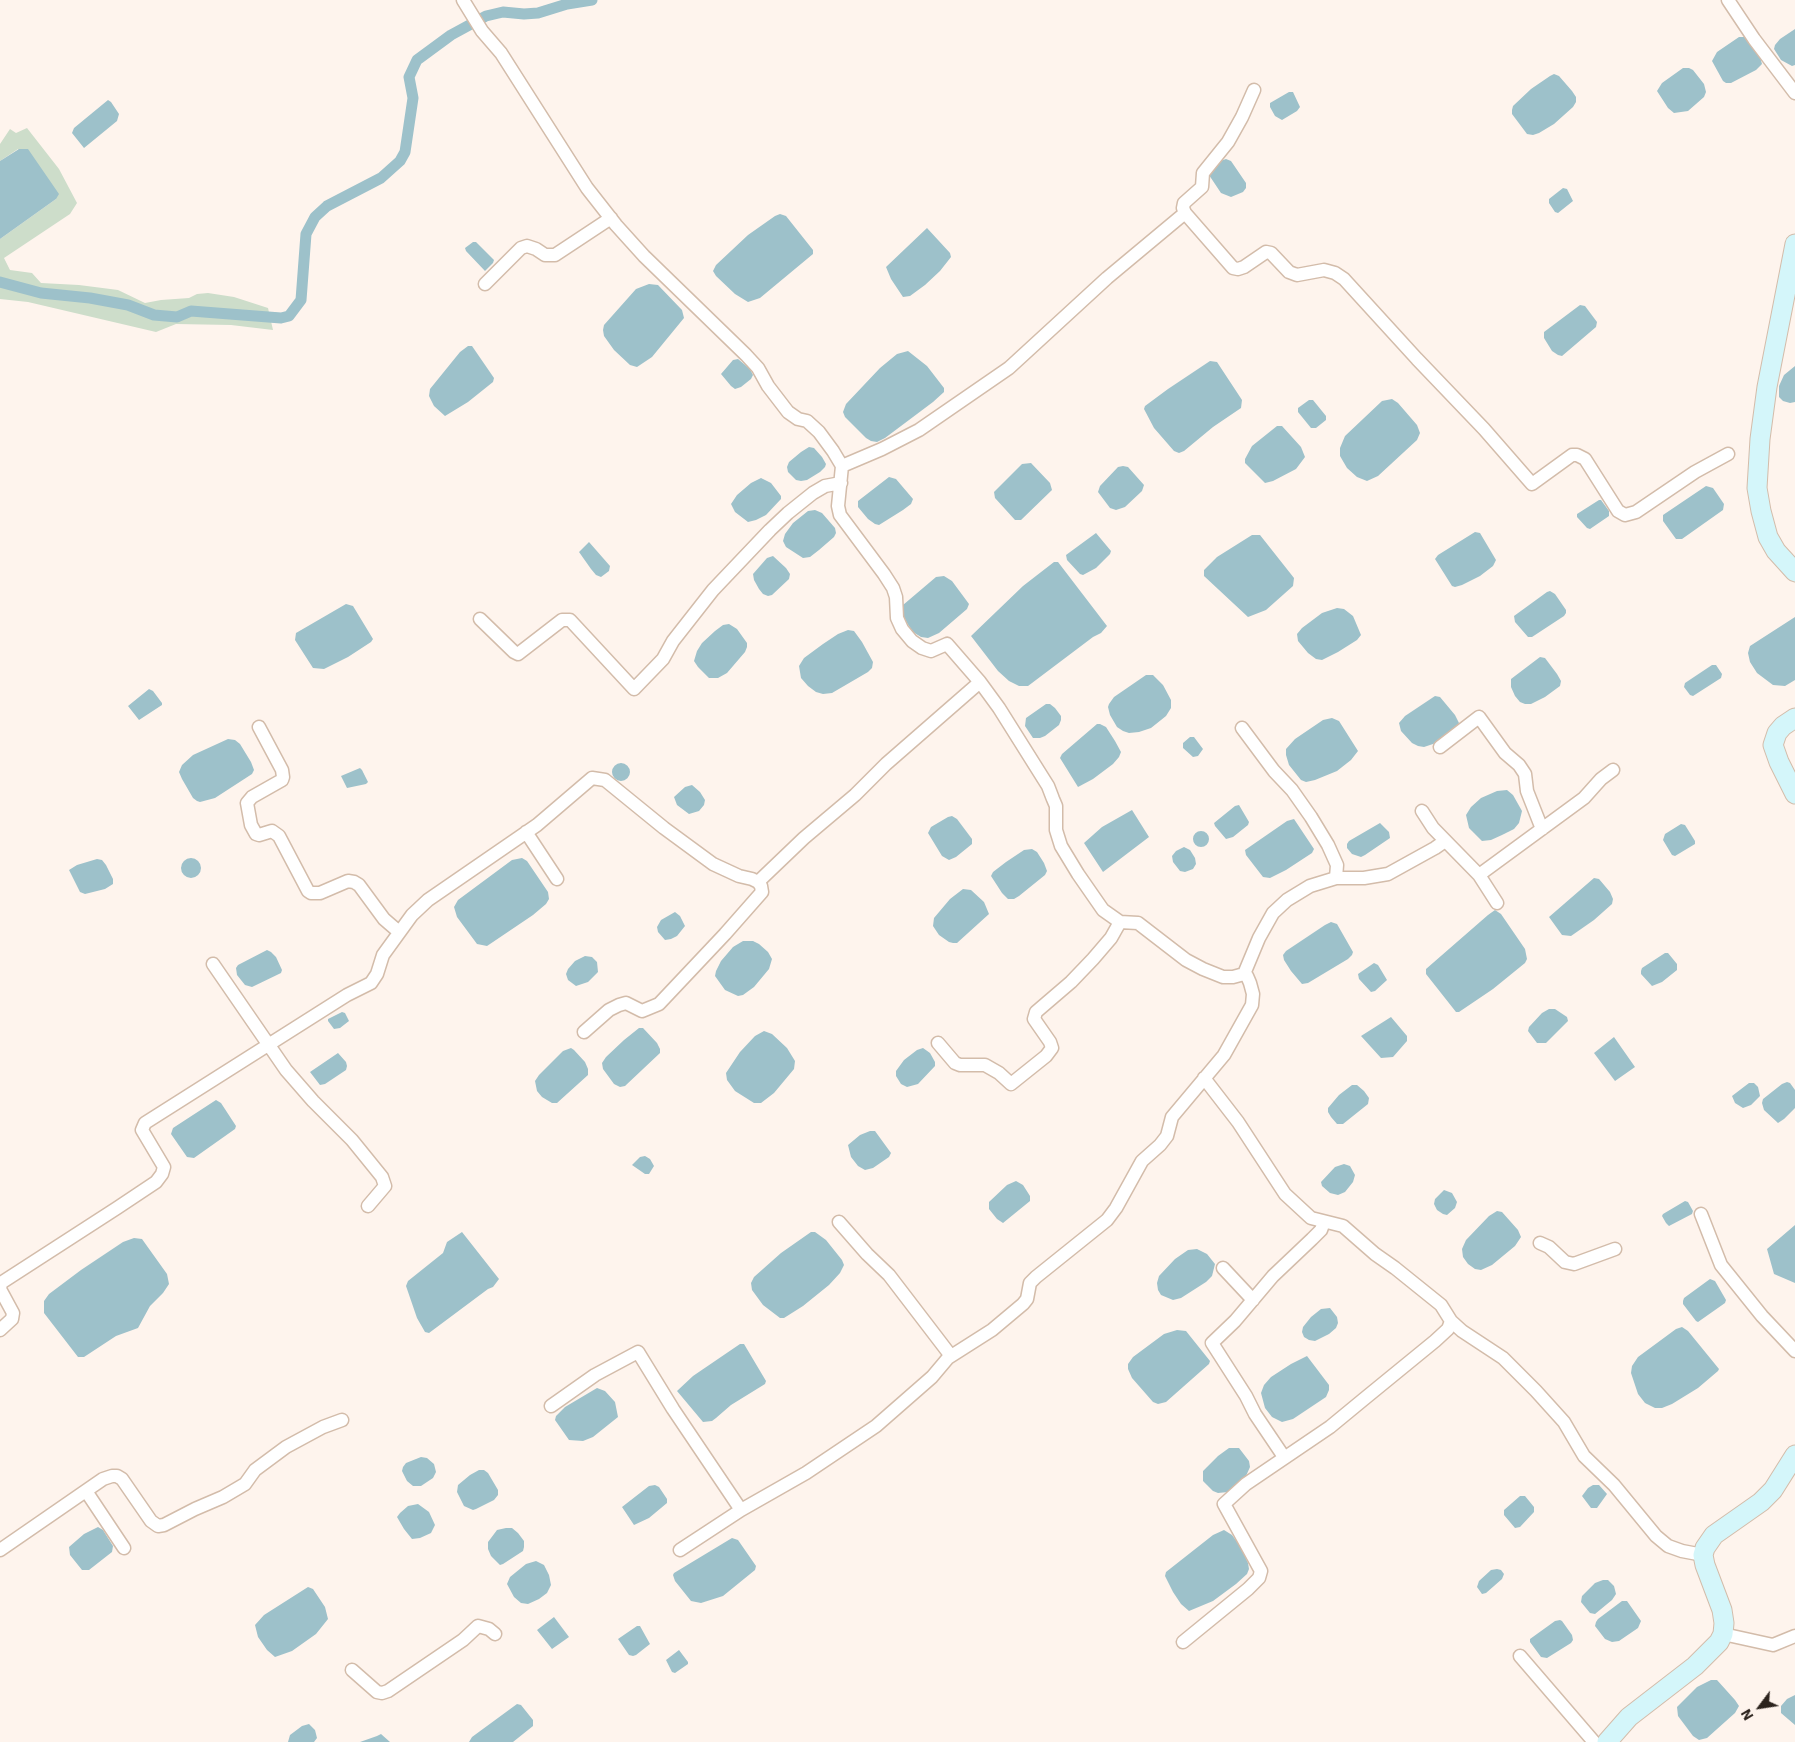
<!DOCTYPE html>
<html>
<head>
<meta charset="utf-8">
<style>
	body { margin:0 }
	#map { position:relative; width:1795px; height:1742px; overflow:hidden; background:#fef4ed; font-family:"IBM Plex Sans",sans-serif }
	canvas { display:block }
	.north { position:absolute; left:1735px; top:1682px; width:50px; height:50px; -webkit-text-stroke:4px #fef4ed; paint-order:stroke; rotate:239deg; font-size:14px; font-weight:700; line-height:20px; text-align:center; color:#2c231d }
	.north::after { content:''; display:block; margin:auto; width:18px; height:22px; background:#2c231d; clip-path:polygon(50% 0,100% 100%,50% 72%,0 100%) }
</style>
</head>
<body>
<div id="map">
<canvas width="1795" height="1742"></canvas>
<div class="north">N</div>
</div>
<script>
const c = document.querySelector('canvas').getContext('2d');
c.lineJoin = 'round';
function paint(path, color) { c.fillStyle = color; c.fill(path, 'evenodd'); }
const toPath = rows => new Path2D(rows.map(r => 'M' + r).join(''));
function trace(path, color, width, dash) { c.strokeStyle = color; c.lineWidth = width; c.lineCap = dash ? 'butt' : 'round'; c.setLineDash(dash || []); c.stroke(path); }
const green = toPath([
	[27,128,59,169,77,203,70,214,4,258,10,270,32,273,41,283,79,285,118,290,145,303,161,300,189,298,197,294,208,293,234,297,268,308,273,330,231,325,176,324,156,332,28,302,0,299,0,239,56,199,18,149,0,161,0,144,10,129,16,133]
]);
const water = toPath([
	[1795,29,1795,65,1792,66,1781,60,1774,49,1775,45,1780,39],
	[1739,37,1744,37,1747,39,1760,57,1762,64,1756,70,1731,83,1726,83,1723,81,1712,61,1717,52],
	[1683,68,1689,68,1693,70,1704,84,1706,92,1704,97,1688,111,1674,113,1668,108,1657,91,1662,83],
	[1554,74,1559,76,1572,91,1576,97,1576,102,1573,107,1554,124,1539,133,1533,135,1527,134,1512,114,1512,110,1513,106,1531,89,1550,76],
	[1289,92,1293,92,1300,107,1297,111,1282,120,1275,116,1270,107,1270,103],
	[108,100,111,102,119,114,117,121,84,148,72,133,74,128],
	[19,149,28,149,59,194,56,199,0,239,0,161],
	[1226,159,1231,161,1246,183,1246,188,1243,192,1231,197,1221,193,1207,172,1220,161],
	[1563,188,1567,189,1573,201,1558,213,1555,212,1549,203,1549,199],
	[780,214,786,216,813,250,813,254,760,298,748,302,735,294,716,276,713,271,716,265,748,235,775,216],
	[927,228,950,253,951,257,940,271,925,285,910,296,903,297,891,279,886,267],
	[473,242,476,242,494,260,493,263,485,271,466,251,465,248],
	[649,284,658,285,682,310,684,318,652,357,637,367,630,365,614,350,604,336,603,330,604,325,636,289],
	[1580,305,1585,306,1597,322,1596,327,1562,356,1558,355,1552,351,1544,338,1544,332],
	[468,346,472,346,494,378,493,382,468,402,445,416,434,406,429,396,430,389,460,352],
	[908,351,927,366,944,388,944,392,933,402,885,438,877,442,871,441,866,438,845,417,843,412,846,404,880,368,897,354],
	[738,359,750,369,753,375,751,379,741,387,735,389,731,386,721,374,733,360],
	[1210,361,1217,362,1242,400,1241,408,1213,427,1184,451,1179,453,1174,451,1154,428,1144,409,1145,406,1168,389],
	[1795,366,1795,402,1790,403,1783,401,1779,397,1779,386,1784,375],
	[1392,399,1398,403,1417,425,1420,433,1417,440,1378,476,1367,481,1357,477,1347,468,1340,456,1340,448,1345,436,1382,401],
	[1309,400,1313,400,1326,416,1326,420,1316,428,1311,428,1298,412,1298,408],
	[1277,426,1282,426,1301,447,1305,457,1296,469,1273,481,1265,483,1245,463,1245,459,1252,446],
	[809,447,814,448,822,457,826,464,825,467,820,472,807,480,801,481,796,480,788,472,787,467,789,462,801,452],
	[1031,463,1050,483,1052,490,1021,520,1015,520,995,498,994,492,1022,464],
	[1123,466,1128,467,1144,485,1142,491,1125,507,1116,510,1110,508,1098,492,1100,486,1118,467],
	[889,477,896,479,913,499,911,504,903,510,879,525,875,524,868,519,858,507,858,501],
	[761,478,771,483,781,496,781,499,766,515,756,520,748,522,735,512,731,504,737,495,751,483],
	[1706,486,1713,488,1724,504,1723,510,1682,539,1676,539,1663,521,1663,515],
	[1599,500,1601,500,1609,511,1609,516,1590,529,1587,528,1577,517,1577,514],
	[815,510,822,513,835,528,836,533,834,537,819,550,810,557,803,558,786,547,783,541,785,534,793,523,808,511],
	[1475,532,1480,533,1496,560,1493,566,1480,576,1462,585,1455,587,1452,586,1435,559,1438,555],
	[1096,533,1111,551,1110,554,1096,568,1083,575,1080,574,1067,560,1066,555],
	[1252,535,1260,535,1294,578,1293,586,1266,610,1248,617,1204,576,1204,570,1217,557],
	[589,542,610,566,609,571,601,577,596,575,591,569,579,552],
	[773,556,786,568,790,574,789,579,772,595,768,596,763,594,759,589,754,580,753,574,767,558],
	[1054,562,1058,562,1107,626,1101,633,1093,637,1032,683,1028,686,1019,686,1009,681,998,671,971,636,1023,586],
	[944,576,952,581,969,604,967,609,939,633,928,638,921,637,913,632,907,623,902,613,903,605,936,577],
	[1550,591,1555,594,1566,610,1566,613,1564,616,1532,637,1528,637,1515,622,1514,616,1547,592],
	[346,604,353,606,373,639,371,642,348,657,324,669,313,668,295,640,296,633],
	[1337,608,1344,609,1353,616,1361,635,1357,640,1338,652,1322,660,1316,659,1308,653,1298,641,1297,634,1302,628,1322,613],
	[1795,617,1795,680,1785,686,1773,685,1757,673,1750,662,1748,653,1750,646],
	[729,624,737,629,747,643,747,647,745,652,727,673,718,678,709,678,698,667,694,661,697,651,702,643,715,631,723,625],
	[848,630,854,631,862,642,873,662,872,668,868,672,832,693,823,694,816,692,808,686,801,678,799,666,804,658,823,644,838,634],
	[1540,657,1545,658,1557,674,1561,681,1560,686,1545,697,1531,704,1525,704,1520,702,1515,696,1511,687,1511,679],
	[1712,665,1716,665,1722,674,1721,678,1693,696,1690,695,1684,687,1685,683],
	[1146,675,1153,675,1163,685,1171,700,1171,708,1166,716,1151,728,1139,732,1129,733,1123,731,1117,727,1110,715,1108,707,1109,704,1114,697],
	[149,689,153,691,162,703,162,705,139,720,128,706],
	[1435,696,1440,697,1455,715,1459,723,1457,727,1436,743,1424,747,1418,746,1412,743,1401,731,1399,723,1405,716],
	[1046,704,1050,704,1055,708,1061,716,1061,720,1059,725,1045,736,1040,738,1033,738,1025,726,1026,718],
	[1332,718,1339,721,1358,751,1351,760,1337,771,1315,780,1306,782,1301,780,1289,765,1286,755,1286,749,1295,739,1323,720],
	[1097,724,1100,724,1106,727,1115,741,1121,752,1119,757,1113,764,1093,779,1078,787,1060,758,1062,754],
	[1190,737,1194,737,1203,749,1198,756,1193,757,1183,748,1183,743],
	[228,739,235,740,240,744,251,762,254,770,252,774,215,798,200,802,197,801,193,798,182,779,179,772,182,765,193,755],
	'612 772a9 9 0 1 1 18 0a9 9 0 1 1-18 0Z',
	[360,768,362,770,368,782,366,784,347,788,341,776],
	[692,785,700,792,705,800,704,805,699,811,689,814,677,805,674,797,685,787],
	[1507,790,1513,795,1522,811,1519,823,1514,829,1502,835,1491,840,1482,841,1469,828,1466,815,1471,807,1481,798,1497,791],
	[1239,805,1249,822,1248,825,1233,837,1226,839,1215,826,1214,823,1235,806],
	[1132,810,1149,837,1103,872,1084,843,1102,827],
	[952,816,957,819,972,839,972,844,956,857,949,860,942,856,928,833,931,827,948,817],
	[1294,819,1314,849,1312,853,1286,870,1270,878,1263,877,1246,855,1245,850,1287,821],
	[1380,823,1389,832,1390,838,1365,855,1361,857,1352,854,1347,848,1347,844,1349,841],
	[1681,824,1685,825,1695,841,1695,844,1675,856,1672,855,1663,840,1665,834],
	'1193 839a8 8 0 1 1 16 0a8 8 0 1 1-16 0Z',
	[1184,847,1190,850,1195,858,1196,864,1193,869,1185,872,1180,871,1173,862,1172,856,1176,851],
	[1032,849,1037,852,1044,863,1047,871,1045,875,1019,896,1014,899,1008,899,1002,893,991,876,993,872,1006,862,1024,850],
	'181 868a10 10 0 1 1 20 0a10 10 0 1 1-20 0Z',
	[522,858,527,861,548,892,549,899,546,904,533,915,493,942,487,946,477,944,457,917,454,907,458,900,512,860],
	[97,859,102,860,106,865,113,879,113,884,105,889,85,894,80,892,69,870,77,865],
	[1594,878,1599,879,1610,892,1613,899,1612,904,1594,920,1571,936,1562,935,1549,917],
	[963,889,971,890,984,902,989,914,957,943,953,943,949,942,939,935,933,926,934,918,950,899],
	[1495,910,1501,914,1525,949,1527,959,1525,963,1493,989,1459,1012,1456,1012,1426,974,1426,969,1488,915],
	[675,912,680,916,685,926,677,936,671,939,665,940,658,932,657,927,661,920],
	[1331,922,1337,924,1353,952,1352,955,1348,959,1308,983,1302,984,1291,971,1284,960,1283,955,1286,951,1325,925],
	[743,941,753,941,759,944,768,952,772,959,769,969,754,987,743,995,738,996,725,990,715,976,716,971,721,961,733,947],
	[267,950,271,952,276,957,282,970,281,973,252,987,245,985,237,975,236,968,238,965],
	[1665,953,1668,953,1677,964,1677,970,1662,982,1652,986,1641,974,1641,971,1642,968],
	[585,956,592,957,597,962,598,972,588,982,576,986,568,980,566,974,568,969,575,961],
	[1374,963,1378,965,1387,980,1375,991,1371,992,1359,979,1358,974],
	[1549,1009,1555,1009,1567,1017,1568,1021,1546,1043,1537,1043,1528,1031,1529,1027,1542,1013],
	[342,1012,345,1013,349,1021,340,1028,334,1029,328,1021,328,1019],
	[1391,1017,1407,1036,1407,1041,1393,1057,1381,1058,1361,1036],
	[639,1028,643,1028,657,1043,660,1049,660,1053,625,1086,620,1087,614,1084,603,1069,602,1063,606,1057,624,1040],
	[764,1031,772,1034,787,1048,795,1061,794,1069,774,1093,761,1103,754,1103,735,1091,727,1080,726,1073,740,1052,755,1036],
	[1614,1037,1635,1067,1615,1081,1594,1053],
	[571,1048,574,1050,585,1062,588,1069,588,1075,557,1103,552,1103,542,1097,537,1091,535,1081,539,1075,563,1051],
	[923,1048,930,1053,935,1062,935,1066,918,1084,907,1087,901,1084,896,1076,896,1071,904,1060,917,1050],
	[338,1053,346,1062,347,1066,346,1070,325,1084,320,1085,310,1072],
	[1787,1082,1790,1083,1795,1090,1795,1108,1784,1119,1778,1123,1764,1110,1762,1103,1763,1099,1782,1084],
	[1749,1083,1754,1083,1758,1087,1760,1096,1751,1105,1743,1108,1735,1103,1732,1096],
	[1352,1085,1357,1085,1364,1091,1369,1098,1368,1104,1343,1124,1337,1124,1331,1117,1328,1112,1328,1108,1339,1095],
	[216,1100,221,1103,236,1126,235,1129,194,1158,187,1157,171,1134,173,1128],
	[870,1131,875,1131,891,1153,889,1157,873,1168,865,1170,858,1166,851,1157,848,1145,860,1135],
	[645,1156,650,1159,654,1166,649,1174,645,1174,632,1165,640,1157],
	[1344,1164,1350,1166,1355,1175,1353,1182,1345,1192,1338,1195,1330,1193,1322,1186,1321,1182,1335,1167],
	[1016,1181,1023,1185,1030,1196,1030,1201,1003,1223,997,1219,989,1209,989,1202,1007,1185],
	[1444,1190,1452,1193,1457,1202,1455,1208,1447,1215,1443,1214,1437,1210,1434,1204,1435,1199],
	[1685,1201,1688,1202,1693,1211,1692,1214,1669,1226,1666,1223,1662,1216,1663,1214],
	[1497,1211,1502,1212,1518,1230,1521,1237,1515,1246,1492,1265,1481,1270,1475,1269,1468,1264,1463,1257,1462,1249,1466,1240,1489,1216],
	[1795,1225,1795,1283,1774,1274,1767,1249],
	[462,1232,499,1279,493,1287,488,1289,429,1333,425,1332,417,1318,406,1286,408,1281,443,1253,447,1242],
	[811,1232,815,1232,826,1240,842,1260,844,1265,840,1273,829,1285,803,1306,784,1318,780,1318,763,1305,752,1290,751,1283,754,1277,781,1253],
	[134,1238,142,1239,167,1274,169,1284,163,1293,150,1306,138,1328,116,1336,84,1357,78,1357,44,1313,44,1301,49,1294,81,1270,123,1242],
	[1197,1249,1207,1254,1215,1264,1212,1276,1206,1282,1181,1298,1173,1300,1161,1295,1158,1290,1157,1283,1159,1276,1175,1259,1188,1250],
	[1710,1279,1715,1281,1726,1300,1725,1303,1698,1322,1696,1321,1683,1304,1683,1301,1684,1298],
	[1330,1308,1337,1317,1338,1323,1336,1328,1329,1334,1315,1341,1309,1340,1304,1337,1302,1332,1303,1327,1311,1317,1321,1309],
	[1682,1327,1688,1331,1719,1369,1718,1371,1698,1388,1672,1404,1662,1408,1655,1408,1645,1403,1638,1394,1631,1373,1632,1366,1638,1357,1676,1329],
	[1177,1330,1186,1331,1210,1361,1209,1364,1166,1402,1158,1404,1153,1402,1132,1378,1128,1369,1128,1364,1133,1357,1164,1334],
	[740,1344,744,1344,766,1381,765,1384,731,1405,716,1418,712,1421,703,1422,677,1391,693,1376],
	[1307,1356,1329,1385,1329,1390,1326,1397,1293,1419,1282,1422,1272,1417,1265,1408,1261,1393,1264,1385,1271,1377,1291,1364],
	[597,1388,605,1391,615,1402,618,1417,593,1437,583,1441,569,1440,555,1420,556,1416,565,1407],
	[1229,1448,1239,1448,1249,1461,1250,1467,1246,1476,1228,1492,1218,1493,1213,1491,1203,1481,1203,1471,1218,1456],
	[421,1457,427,1458,434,1464,436,1472,433,1478,421,1486,413,1486,407,1481,402,1471,403,1467,406,1463],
	[479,1470,484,1470,488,1473,498,1490,498,1495,494,1500,476,1509,473,1510,464,1506,457,1492,458,1485,470,1475],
	[655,1485,659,1487,667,1499,667,1503,649,1518,634,1525,622,1507,649,1486],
	[1593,1485,1599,1485,1607,1494,1597,1508,1591,1508,1582,1496,1588,1488],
	[1520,1496,1525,1496,1534,1507,1534,1512,1520,1527,1515,1528,1504,1515,1504,1510],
	[418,1504,429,1512,435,1525,431,1533,420,1538,412,1539,404,1529,397,1517,400,1513,408,1506],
	[98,1527,103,1530,113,1546,112,1552,89,1570,82,1570,70,1555,69,1547,84,1534],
	[506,1528,512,1528,518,1533,524,1541,524,1547,523,1551,503,1564,500,1565,491,1556,488,1549,488,1542,497,1530],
	[1224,1530,1232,1535,1241,1547,1248,1563,1249,1569,1247,1574,1236,1584,1213,1601,1189,1611,1181,1604,1173,1592,1165,1576,1166,1572,1213,1535],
	[732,1538,738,1540,756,1566,755,1570,723,1596,701,1603,691,1601,675,1581,673,1575,674,1573],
	[536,1561,544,1565,549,1575,551,1585,547,1593,539,1599,528,1604,521,1603,514,1597,507,1584,510,1577,526,1564],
	[1497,1569,1501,1570,1504,1574,1502,1579,1486,1593,1482,1594,1477,1587,1479,1581,1491,1570],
	[1603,1580,1608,1580,1614,1586,1616,1594,1612,1600,1595,1614,1590,1613,1581,1602,1582,1596,1595,1583],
	[308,1587,313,1589,325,1607,328,1619,316,1634,292,1651,275,1657,267,1650,258,1637,255,1625,264,1615],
	[1622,1601,1627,1601,1641,1621,1638,1628,1619,1641,1612,1642,1605,1639,1595,1626,1596,1622,1598,1619],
	[554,1617,569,1637,552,1649,537,1630],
	[1560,1620,1562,1621,1572,1635,1573,1640,1571,1643,1547,1658,1541,1657,1530,1642,1530,1639,1555,1621],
	[637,1626,640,1626,650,1644,636,1655,633,1656,629,1655,618,1639],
	[679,1650,688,1662,688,1664,675,1673,672,1672,666,1660],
	[1711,1680,1717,1680,1735,1700,1739,1706,1735,1713,1707,1738,1699,1740,1693,1736,1678,1716,1677,1707,1697,1687],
	[1795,1695,1795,1725,1781,1713,1781,1706,1787,1699],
	[517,1704,521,1705,533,1720,533,1726,513,1742,469,1742,472,1737],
	[309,1724,315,1730,317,1738,314,1742,288,1742,290,1735,302,1726],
	[381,1734,390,1742,360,1742,377,1736]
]);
const canal = toPath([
	[0,282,41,293,90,298,128,305,154,315,177,317,191,311,281,318,289,316,301,300,306,234,315,217,327,206,381,178,400,161,405,152,413,98,409,77,417,60,451,35,486,16,503,12,524,14,538,13,567,4,592,0]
]);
const minor = toPath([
	[463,0,482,31,501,53,587,188,616,225,644,256,746,355,758,368,768,386,788,412,798,419,807,421,819,432,833,451,842,466,838,506,840,515,884,574,893,588,896,597,897,618,902,629,912,641,922,648,931,651,947,644,980,682,999,708,1048,786,1053,799,1056,806,1056,830,1061,846,1078,874,1103,910,1120,922,1138,923,1186,960,1203,969,1223,977,1233,977,1244,974,1247,976,1250,983,1253,994,1252,1005,1224,1055,1172,1117,1167,1136,1160,1145,1142,1161,1116,1208,1107,1220,1036,1277,1030,1283,1027,1299,1023,1304,992,1330,948,1358,932,1377,876,1426,806,1473,741,1510,680,1550],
	[1728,0,1754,39,1795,93],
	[1185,213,1183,208,1184,203,1202,187,1203,173,1228,142,1242,117,1254,90],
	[485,284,521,248,527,246,536,249,545,255,555,255,611,218],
	[842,466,882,449,919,430,1009,368,1107,278,1185,213,1233,268,1238,269,1244,267,1266,252,1271,253,1289,272,1297,275,1324,270,1335,273,1344,279,1417,359,1484,429,1532,484,1572,455,1577,455,1585,459,1618,511,1625,515,1636,512,1695,472,1728,454],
	[480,619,514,652,518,654,562,620,570,620,634,689,663,659,673,641,713,590,770,530,788,513,813,493,825,486,841,483],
	[259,727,282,770,283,777,282,780,252,797,247,803,251,825,256,834,259,835,272,831,279,836,308,891,311,893,320,893,348,881,354,882,359,885,384,919,399,932],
	[1242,728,1274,771,1292,790,1311,817,1328,845,1337,865,1336,878],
	[1440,747,1479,717,1505,753,1519,765,1525,774,1527,791,1542,829],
	[1422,811,1433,828,1479,875,1497,903],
	[526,832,557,879],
	[1479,875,1584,798,1601,779,1613,770],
	[758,882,804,838,855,795,886,764,980,682],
	[213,964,286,1070,313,1101,352,1140,382,1177,385,1186,368,1206],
	[1244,974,1259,938,1273,913,1287,900,1310,886,1336,878,1364,878,1388,874,1435,848,1445,841],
	[938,1043,955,1063,960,1065,985,1065,999,1073,1011,1084,1046,1056,1052,1048,1050,1042,1034,1019,1036,1012,1071,982,1093,959,1111,938,1120,922],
	[1701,1214,1721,1265,1762,1316,1795,1351],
	[839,1222,867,1254,889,1275,951,1356],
	[1540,1243,1549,1247,1565,1262,1574,1264,1615,1249],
	[1223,1268,1253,1300],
	[1451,1321,1462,1331,1503,1358,1536,1391,1564,1422,1584,1456,1614,1485,1656,1536,1668,1546,1682,1551,1703,1555],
	[0,1330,12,1319,13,1313,0,1289,1,1283,117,1208,156,1182,162,1174,164,1167,142,1130,145,1123,347,995,371,983,377,974,383,955,412,915,428,900,537,825,592,778,605,780,664,828,713,864,739,876,752,879,758,882,761,886,762,892,725,934,659,1004,642,1011,626,1003,619,1005,609,1010,584,1032],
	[551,1406,595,1375,638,1352,673,1409,741,1510],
	[1284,1457,1255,1414,1246,1396,1212,1343,1235,1321,1273,1276,1312,1239,1321,1230,1324,1222],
	[86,1491,124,1548],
	[0,1550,103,1479,112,1476,117,1476,122,1479,151,1521,158,1526,164,1525,195,1509,223,1497,245,1484,255,1470,286,1447,323,1427,342,1420],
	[1723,1634,1773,1645,1795,1636],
	[1183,1642,1248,1589,1259,1578,1261,1571,1224,1504,1246,1484,1330,1427,1364,1399,1435,1341,1448,1329,1451,1321,1441,1305,1395,1268,1375,1254,1343,1226,1311,1218,1285,1194,1238,1122,1204,1078],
	[1520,1656,1594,1742],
	[352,1670,377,1692,382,1693,388,1691,463,1640,478,1626,489,1629,495,1634]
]);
const secondary = toPath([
	[1795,244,1767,387,1760,439,1757,488,1761,511,1768,537,1776,551,1795,572],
	[1795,718,1783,726,1777,733,1773,745,1779,762,1795,794],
	[1607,1742,1629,1717,1695,1666,1719,1642,1723,1634,1724,1623,1722,1610,1705,1565,1703,1555,1705,1548,1714,1535,1761,1502,1773,1490,1795,1455]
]);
paint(green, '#cdddca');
paint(water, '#9dc1ca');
trace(canal, '#9dc1ca', 11);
trace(minor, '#d3bcaa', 15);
trace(secondary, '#d3bcaa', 21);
trace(minor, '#fff', 12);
trace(secondary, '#d4f6fa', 19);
</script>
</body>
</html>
